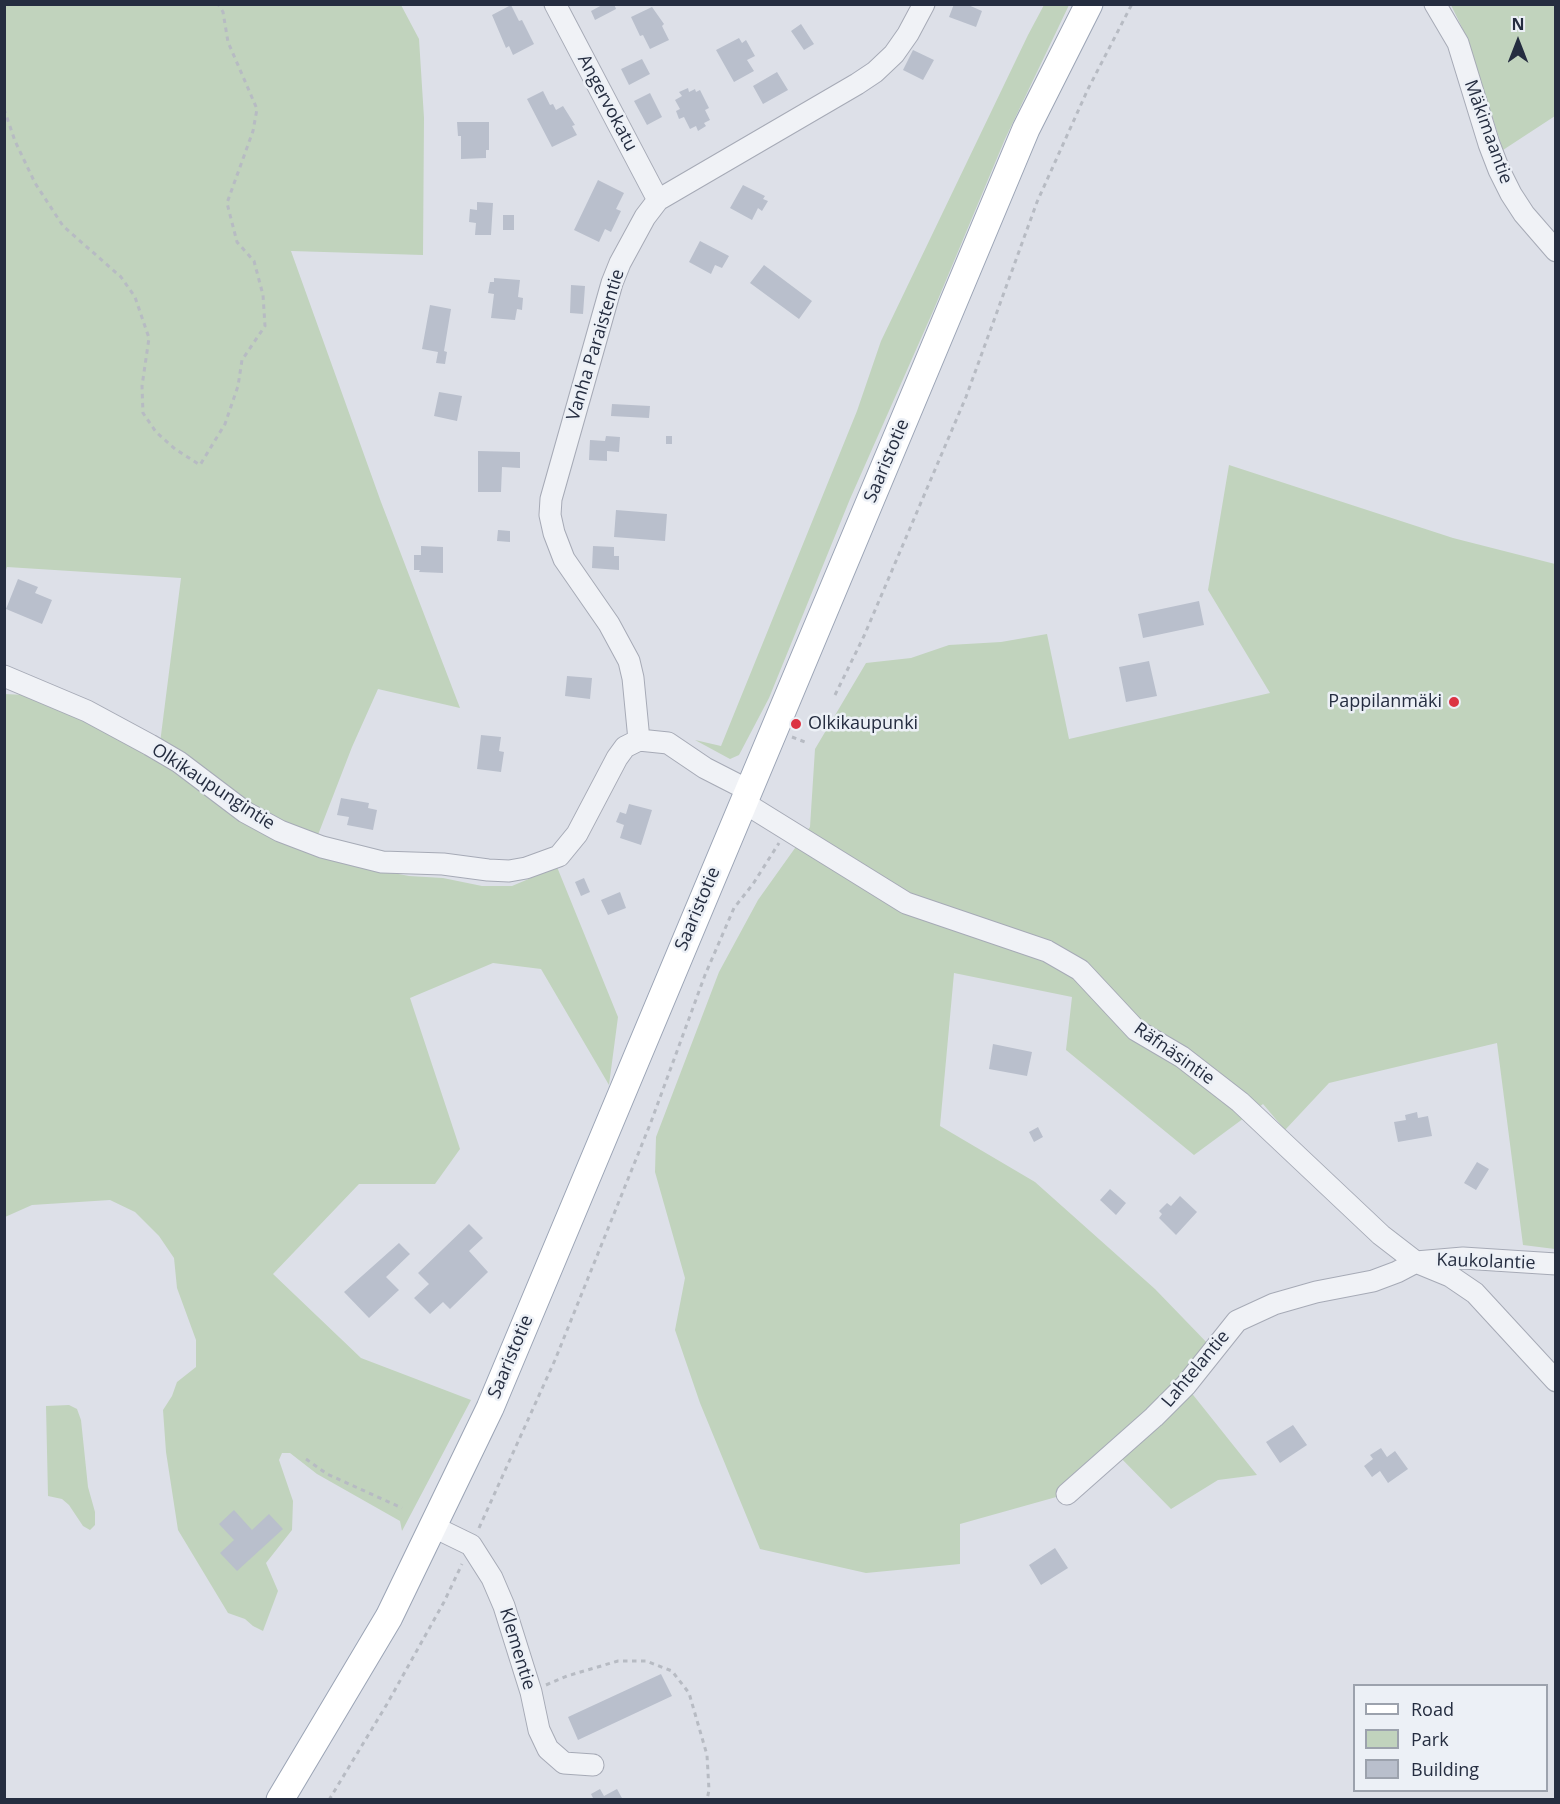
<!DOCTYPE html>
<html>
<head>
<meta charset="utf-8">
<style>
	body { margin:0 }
	#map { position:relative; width:1560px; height:1804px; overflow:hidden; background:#dde0e8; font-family:"Open Sans",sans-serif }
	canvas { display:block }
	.frame { position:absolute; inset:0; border:6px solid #252d40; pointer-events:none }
	.legend { position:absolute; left:1353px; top:1684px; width:195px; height:108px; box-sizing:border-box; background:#ecf0f6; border:2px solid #9ca2ad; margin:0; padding:8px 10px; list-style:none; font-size:18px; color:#252d40 }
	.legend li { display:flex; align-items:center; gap:12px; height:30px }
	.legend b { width:30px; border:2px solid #9ca2ad }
	.north { position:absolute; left:1488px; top:12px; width:60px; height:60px; -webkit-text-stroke:4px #ecf0f6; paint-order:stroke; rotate:0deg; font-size:16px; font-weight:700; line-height:24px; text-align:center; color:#252d40 }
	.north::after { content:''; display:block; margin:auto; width:21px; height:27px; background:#252d40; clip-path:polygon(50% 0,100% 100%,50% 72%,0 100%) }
</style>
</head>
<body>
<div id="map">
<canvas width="1560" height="1804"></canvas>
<div class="frame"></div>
<ul class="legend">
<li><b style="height:8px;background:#fff"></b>Road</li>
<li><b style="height:16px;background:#c1d3bd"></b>Park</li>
<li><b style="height:16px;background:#b9bfcc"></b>Building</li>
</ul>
<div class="north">N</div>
</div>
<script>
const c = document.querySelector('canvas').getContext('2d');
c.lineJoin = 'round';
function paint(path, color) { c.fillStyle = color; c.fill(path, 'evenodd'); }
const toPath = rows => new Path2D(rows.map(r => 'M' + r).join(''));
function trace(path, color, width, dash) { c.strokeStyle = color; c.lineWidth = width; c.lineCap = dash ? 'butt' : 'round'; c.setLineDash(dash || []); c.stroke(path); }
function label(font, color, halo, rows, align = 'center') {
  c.font = font + ' "Open Sans",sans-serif'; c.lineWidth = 5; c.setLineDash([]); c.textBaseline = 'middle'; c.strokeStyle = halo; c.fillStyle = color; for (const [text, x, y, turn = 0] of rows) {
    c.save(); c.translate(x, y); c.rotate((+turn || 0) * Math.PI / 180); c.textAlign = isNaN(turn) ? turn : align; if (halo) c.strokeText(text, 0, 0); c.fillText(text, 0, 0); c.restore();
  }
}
const green = toPath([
	[5,5,401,5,419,39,424,118,423,255,291,251,381,502,460,708,378,689,352,747,316,840,258,812,160,743,181,578,7,567,5,573],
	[1044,5,1069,5,1005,139,934,309,850,499,769,698,739,755,730,759,695,740,721,746,857,411,881,341,1028,35],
	[1451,5,1555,5,1555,116,1503,150,1467,38],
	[1229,465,1453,538,1555,564,1555,1249,1523,1245,1497,1043,1329,1083,1285,1130,1263,1104,1194,1155,1066,1050,1072,997,954,973,940,1126,1035,1182,1155,1289,1213,1349,1186,1386,1257,1475,1218,1480,1171,1509,1114,1451,1067,1494,960,1524,960,1564,866,1573,760,1549,700,1403,675,1330,685,1278,655,1172,656,1137,719,972,758,900,810,827,815,749,866,663,911,658,949,645,1001,642,1047,634,1069,739,1270,693,1208,590],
	[4,694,26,695,84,718,165,763,378,870,409,876,443,878,482,886,512,886,557,867,618,1017,609,1085,541,969,493,963,410,998,460,1149,435,1184,359,1184,273,1274,361,1358,471,1400,402,1531,400,1521,317,1474,290,1453,282,1453,279,1460,293,1501,292,1530,266,1563,278,1591,263,1631,253,1626,245,1619,228,1613,178,1530,166,1452,163,1410,172,1396,177,1382,196,1367,196,1340,177,1288,174,1258,159,1236,135,1212,110,1200,32,1205,5,1217],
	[69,1405,77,1409,81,1420,88,1487,95,1512,95,1525,90,1530,83,1526,69,1505,62,1499,48,1496,46,1406]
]);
const building = toPath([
	[604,4,614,4,616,9,595,20,591,11],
	[954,4,966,4,982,11,976,27,949,17],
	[511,5,519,21,522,20,534,44,513,55,509,46,506,48,492,15],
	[652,7,664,24,662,26,669,40,650,49,643,35,640,36,631,17],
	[801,24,814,44,804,50,791,31],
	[739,38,742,43,746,40,755,56,747,60,754,71,734,82,716,50],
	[913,50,934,60,923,80,903,70],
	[642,59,650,74,629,85,621,69],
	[777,72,788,90,763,104,753,86],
	[688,88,689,92,695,89,696,92,700,90,709,108,705,110,710,120,704,123,706,126,698,131,696,126,690,129,684,117,679,119,676,111,680,109,675,100,682,96,679,92],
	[543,91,550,105,553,104,556,110,563,106,575,125,572,126,577,135,552,147,527,99],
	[650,93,662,117,647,125,634,101],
	[457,122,489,122,489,150,486,150,486,158,461,159,461,136,458,136],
	[598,180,624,193,616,209,621,211,611,232,605,229,599,242,574,230],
	[743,185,765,196,763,199,768,201,762,211,758,208,752,220,730,208],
	[477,202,493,203,491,235,475,235,476,223,469,222,470,209,477,210],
	[503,215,514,215,514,230,503,230],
	[700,241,729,256,722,268,715,265,711,274,689,262],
	[764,265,812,301,799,319,750,283],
	[494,278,520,280,518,297,523,298,522,310,517,309,515,320,491,318,494,294,488,293,490,282,494,282],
	[571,285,585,286,583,314,570,313],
	[430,305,451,309,444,351,447,352,445,364,436,363,438,352,422,349],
	[439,392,462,396,457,421,434,416],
	[612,404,650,406,649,418,611,416],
	[606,436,620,437,619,452,607,451,607,461,589,460,590,440,605,441],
	[666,436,672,436,672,444,666,444],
	[478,451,520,452,520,468,502,467,501,492,478,492],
	[616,510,667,514,665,541,614,537],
	[498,530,510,531,510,542,497,541],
	[421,546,443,547,443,573,419,572,420,570,414,570,414,555,421,555],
	[593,546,614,547,614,556,619,556,619,570,592,568],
	[18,579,38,587,35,593,52,600,42,624,6,609],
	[1199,601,1204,625,1143,638,1138,614],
	[1149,661,1157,696,1126,702,1119,667],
	[567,676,592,678,590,699,565,696],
	[481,735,501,737,499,751,504,752,501,772,477,769],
	[341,798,369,803,368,808,377,810,373,830,347,825,349,817,337,815],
	[629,804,652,810,641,845,620,838,624,825,616,822,620,812,626,814],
	[584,878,590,892,581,896,575,882],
	[620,892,626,908,608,915,601,900],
	[993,1044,1032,1052,1027,1076,989,1069],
	[1417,1112,1418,1118,1428,1116,1432,1136,1398,1142,1394,1122,1406,1120,1405,1115],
	[1038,1127,1043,1137,1034,1142,1029,1132],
	[1477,1162,1489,1169,1476,1190,1464,1183],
	[1110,1189,1126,1203,1116,1215,1100,1200],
	[1180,1196,1197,1212,1176,1235,1159,1218,1162,1214,1159,1211,1167,1203,1171,1206],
	[469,1224,483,1238,469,1251,488,1272,450,1309,443,1302,430,1314,414,1298,429,1284,418,1273],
	[399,1243,410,1254,386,1277,399,1290,369,1318,344,1292],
	[1293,1425,1307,1445,1280,1463,1266,1442],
	[1381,1448,1387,1457,1395,1451,1408,1469,1388,1483,1380,1471,1372,1477,1364,1466,1373,1459,1370,1455],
	[234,1510,252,1530,269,1514,283,1529,237,1571,220,1553,234,1540,219,1524],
	[1055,1548,1068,1568,1041,1585,1029,1565],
	[661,1674,672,1696,578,1740,568,1717],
	[600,1789,604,1796,617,1789,623,1800,594,1800,591,1794]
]);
const path = toPath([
	[4,109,15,141,35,183,63,226,121,277,135,297,149,338,142,386,143,413,156,432,175,449,200,465,225,424,238,386,242,360,265,326,263,295,254,261,237,242,227,203,253,131,257,109,228,42,223,12,218,4],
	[835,695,864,636,966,397,1037,202,1088,89,1132,4],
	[792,737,805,742],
	[306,1459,327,1474,402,1508],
	[479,1528,555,1360,651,1122,705,975,734,908,753,884,779,843],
	[546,1685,567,1676,618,1661,646,1661,672,1671,689,1693,707,1755,709,1790,707,1800],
	[329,1800,387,1704,444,1602,462,1564]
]);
const minor = toPath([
	[555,4,658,200],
	[1435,4,1458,43,1489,144,1499,170,1511,194,1524,214,1556,251],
	[4,676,87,711,150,745,179,762,245,812,280,831,322,847,382,862,443,864,488,870,509,871,526,868,559,856,577,834,617,758,625,747,639,740,668,743,705,768,748,790],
	[639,740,633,678,629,661,609,624,564,559,554,533,550,515,551,499,612,283,620,263,645,217,658,200,857,84,875,72,894,54,908,34,924,4],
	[743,802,906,903,1047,951,1080,970,1136,1030,1182,1057,1240,1102,1381,1235,1416,1262,1450,1276,1475,1293,1556,1381],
	[1067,1494,1154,1417,1186,1385,1237,1321,1274,1304,1316,1292,1373,1281,1397,1272,1416,1262,1463,1258,1556,1264],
	[434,1527,471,1545,492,1578,504,1606,531,1692,539,1730,548,1749,564,1763,593,1765]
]);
const major = toPath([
	[280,1800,389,1617,490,1408,1026,129,1089,4]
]);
const markers = [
	[1454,702,6,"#dc3343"],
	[796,724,6,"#dc3343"]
];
const streetNames = [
	["Angervokatu",607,103,62],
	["Mäkimaantie",1488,132,70],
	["Vanha Paraistentie",596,345,-73],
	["Saaristotie",887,461,-67],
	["Olkikaupungintie",213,787,33],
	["Saaristotie",698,909,-67],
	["Räfnäsintie",1174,1054,35],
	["Kaukolantie",1486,1262,2],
	["Saaristotie",511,1357,-67],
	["Lahtelantie",1196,1369,-50],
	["Klementie",517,1649,73]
];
const poiNames = [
	["Pappilanmäki",1442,702],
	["Olkikaupunki",808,724,"left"]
];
paint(green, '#c1d3bd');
paint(building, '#b9bfcc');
trace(minor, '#a6aab6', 23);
trace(major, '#9ba4b5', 29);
trace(path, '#b7bbc3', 3, [4.5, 4.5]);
trace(minor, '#f0f2f6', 21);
trace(major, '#fff', 27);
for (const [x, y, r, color] of markers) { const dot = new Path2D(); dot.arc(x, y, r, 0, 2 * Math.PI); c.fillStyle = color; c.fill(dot); trace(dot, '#ecf0f6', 2); }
label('18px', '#252d40', '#ecf0f6', streetNames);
label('18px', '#252d40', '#ecf0f6', poiNames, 'right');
</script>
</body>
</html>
